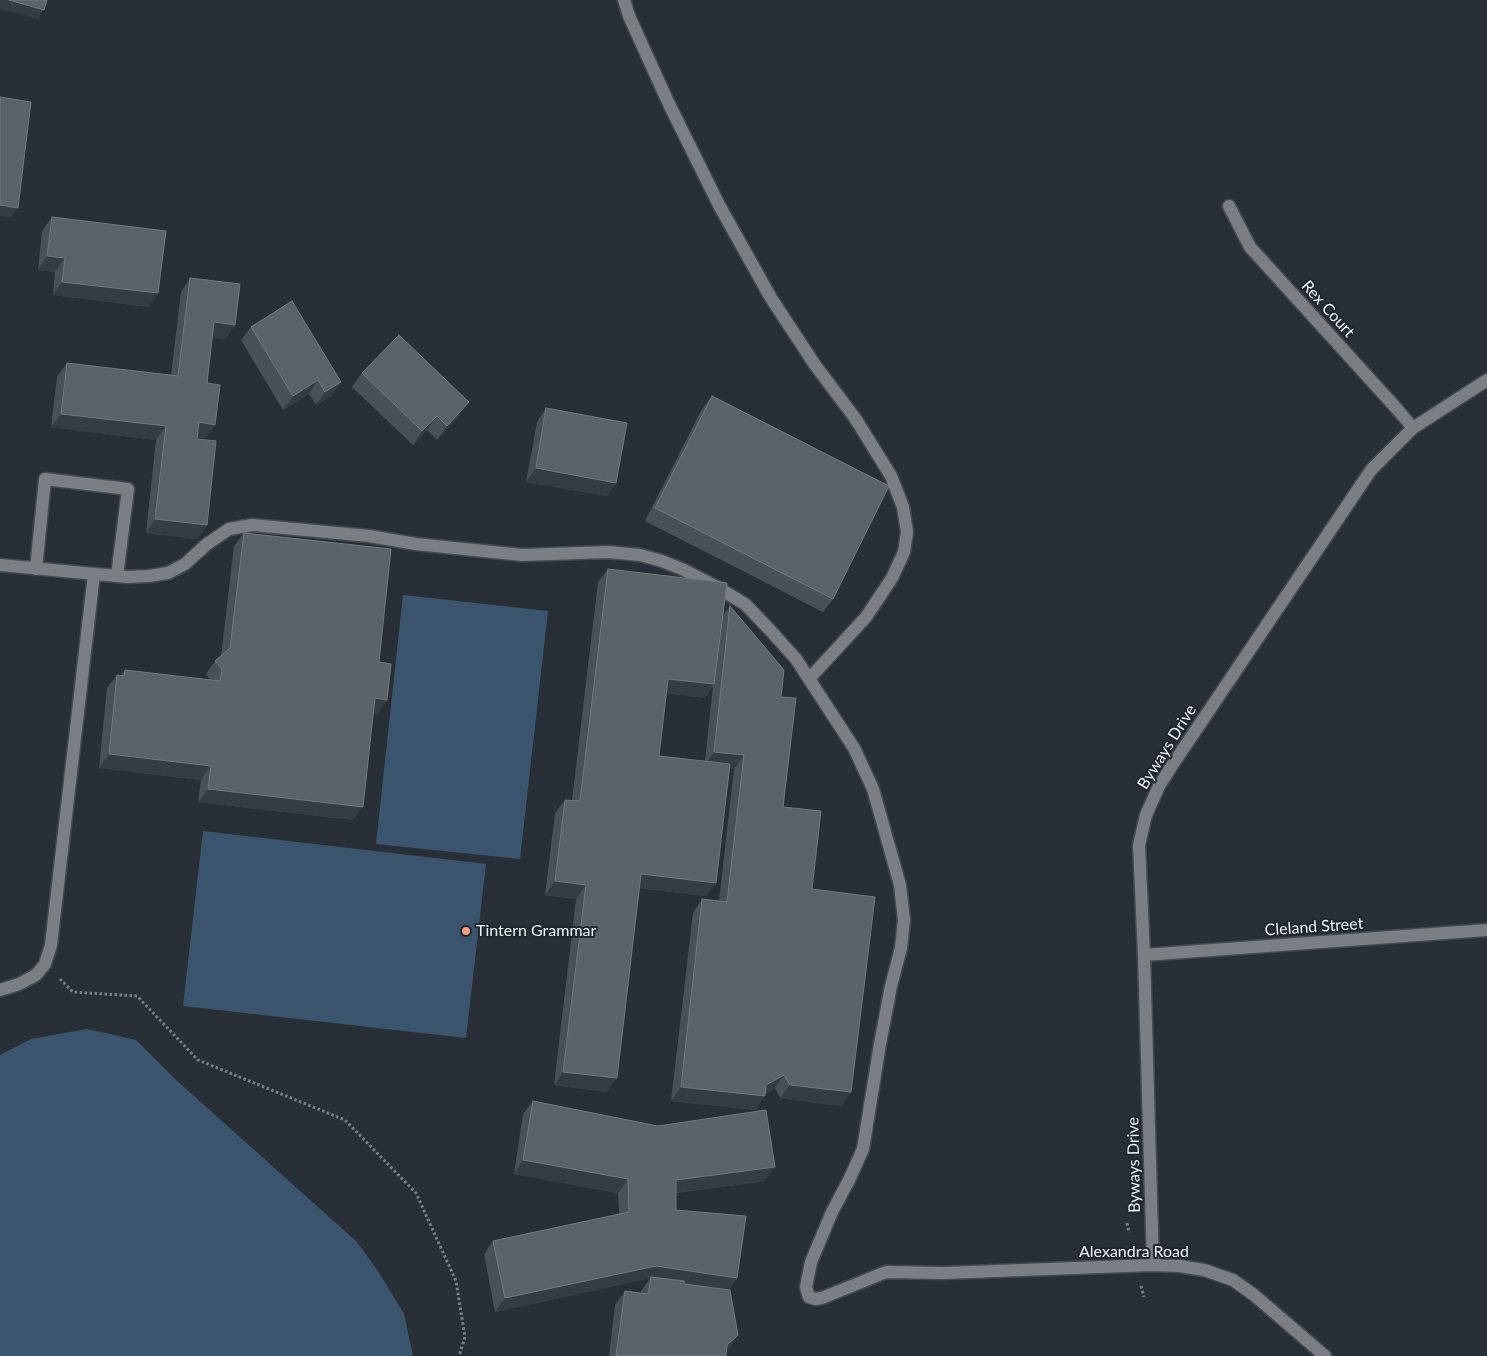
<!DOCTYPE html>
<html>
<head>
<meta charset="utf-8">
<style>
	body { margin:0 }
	canvas { display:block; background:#292f36 }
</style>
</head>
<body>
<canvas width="1487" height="1356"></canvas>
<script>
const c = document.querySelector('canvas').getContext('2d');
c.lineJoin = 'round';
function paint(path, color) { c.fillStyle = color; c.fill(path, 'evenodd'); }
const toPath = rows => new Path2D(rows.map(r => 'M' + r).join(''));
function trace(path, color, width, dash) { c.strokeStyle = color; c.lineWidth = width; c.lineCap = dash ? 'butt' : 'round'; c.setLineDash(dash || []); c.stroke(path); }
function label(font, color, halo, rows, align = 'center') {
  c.font = font + ' Lato,sans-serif'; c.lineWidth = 4; c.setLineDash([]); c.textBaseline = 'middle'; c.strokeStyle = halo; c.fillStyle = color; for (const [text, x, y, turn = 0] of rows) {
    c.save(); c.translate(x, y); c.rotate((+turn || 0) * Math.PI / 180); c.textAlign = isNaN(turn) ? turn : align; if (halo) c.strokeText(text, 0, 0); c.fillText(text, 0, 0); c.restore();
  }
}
const green = toPath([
	[403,595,548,611,520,859,376,844],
	[203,831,486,864,466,1038,183,1006],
	[87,1029,136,1040,175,1079,357,1242,378,1271,404,1314,413,1356,0,1356,0,1055,31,1039]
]);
const path = toPath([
	[60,979,73,992,137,996,198,1060,345,1120,416,1193,456,1281,465,1337,459,1356],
	[1127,1223,1129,1233],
	[1141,1286,1144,1297]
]);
const minor = toPath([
	[624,0,629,16,668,102,719,205,771,298,815,365,855,418,891,476,903,507,907,532,904,552,892,578,866,617,809,679],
	[1229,206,1250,247,1397,409,1413,428],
	[0,565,127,577,149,576,168,573,185,564,207,544,229,529,252,525,369,536,416,544,522,555,608,552,640,555,662,561,684,570,715,586,745,604,769,629,796,659,854,748,873,789,900,885,904,920,901,948,891,986,880,1044,863,1149,849,1180,832,1212,811,1262,806,1287,809,1297,815,1299,822,1298,886,1272,944,1273,1153,1265,1179,1266,1204,1270,1233,1280,1254,1295,1325,1356],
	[36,569,45,479,128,489,117,576],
	[1144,955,1487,930],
	[0,990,19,984,36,975,45,964,51,945,94,574],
	[1153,1265,1144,955,1139,845,1146,815,1159,786,1173,764,1371,470,1413,428,1487,380]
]);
const wall = toPath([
	[52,217,149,307,53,295,55,272,38,270,42,231],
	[190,278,226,339,212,337,207,383,206,438,197,437,207,525,197,539,146,533,156,440,51,427,57,377,67,363,171,375,181,292],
	[251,327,341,382,331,396,316,405,309,394,283,410,241,340],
	[362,373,459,416,437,440,427,430,413,445,352,387],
	[712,396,833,599,823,612,645,521,702,409],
	[546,408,616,483,607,496,526,482,537,422],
	[244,533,379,662,387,700,377,714,373,713,353,820,198,802,201,780,99,768,107,688,117,675,121,675,125,670,210,680,206,674,215,661,221,656,234,546],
	[608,569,722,617,730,606,781,697,783,807,812,889,851,1092,841,1106,780,1098,775,1088,765,1094,755,1110,671,1101,693,913,702,899,719,901,734,769,729,768,706,896,639,888,607,1092,554,1085,576,899,545,895,555,813,565,800,572,800,598,582],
	[713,686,705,761,659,756,666,693,705,698],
	[533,1101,765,1181,676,1193,676,1210,737,1278,728,1290,738,1335,729,1349,726,1351,726,1356,609,1356,615,1305,625,1291,641,1293,641,1291,649,1280,646,1279,495,1312,484,1254,493,1241,619,1214,618,1193,514,1174,523,1114]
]);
const shadedWall = toPath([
	[0,0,9,0,44,10,38,19,0,9],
	[0,205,18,208,11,217,0,216],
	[47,256,65,258,55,272,38,270],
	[62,282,158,293,149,307,53,295],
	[214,322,235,325,226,339,204,336],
	[318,380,309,394,283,410,293,396],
	[341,382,331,396,316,405,325,392],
	[469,402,459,416,437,440,447,426],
	[61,414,166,426,156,440,51,427],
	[437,416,427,430,413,445,422,431],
	[199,422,215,425,206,438,189,436],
	[536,468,616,483,607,496,526,482],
	[155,519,207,525,197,539,146,533],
	[668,679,714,684,705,698,659,692],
	[375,698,387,700,377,714,365,712],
	[714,752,744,755,734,769,705,765],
	[109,754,211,766,201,780,99,768],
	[208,789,363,807,353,820,198,802],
	[641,874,716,883,706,896,631,887],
	[555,881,586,885,576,899,545,895],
	[563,1072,617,1078,607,1092,554,1085],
	[784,1075,775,1088,761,1096,765,1096,755,1110,671,1101,681,1087,766,1085],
	[790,1085,851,1092,841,1106,780,1098],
	[523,1160,628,1179,618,1193,514,1174],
	[775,1167,765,1181,666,1194,676,1180],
	[656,1266,737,1278,727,1291,650,1280,651,1277,649,1280,646,1279,495,1312,505,1298],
	[738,1335,729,1349,721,1356,727,1345]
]);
const building = toPath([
	[9,0,47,0,44,10,9,0],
	[0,97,31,102,18,208,0,205,0,97],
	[52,217,166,231,158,293,62,282,65,258,47,256,52,217],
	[190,278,240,284,235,325,214,322,207,383,220,385,215,425,199,422,197,439,216,441,207,525,155,519,166,426,61,414,67,363,178,376,190,278],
	[292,301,341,382,325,392,318,380,293,396,251,327,292,301],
	[399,335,469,402,447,426,437,416,422,431,362,373,399,335],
	[712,396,889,486,833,599,655,508,712,396],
	[546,408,627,423,616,483,536,468,546,408],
	[244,533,391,549,379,662,391,664,387,700,375,698,363,807,208,789,211,766,109,754,117,675,124,676,125,670,220,681,222,669,215,661,230,648,244,533],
	[608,569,727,583,714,684,668,679,659,756,730,764,716,883,641,874,617,1078,563,1072,586,885,555,881,565,800,580,801,608,569],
	[730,606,784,670,781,697,796,698,783,807,821,811,812,889,875,897,851,1092,790,1085,784,1075,766,1085,765,1096,681,1087,702,899,727,902,744,755,714,752,730,606],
	[533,1101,658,1126,766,1110,775,1167,676,1180,676,1210,746,1216,737,1278,656,1266,505,1298,493,1241,629,1212,628,1179,523,1160,533,1101],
	[651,1277,684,1281,684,1284,730,1290,738,1335,727,1345,726,1356,616,1356,625,1291,648,1294,651,1277]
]);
const markers = [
	[466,931,5,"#f39f83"]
];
const streetNames = [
	["Rex Court",1328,309,48],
	["Byways Drive",1167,747,-58],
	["Cleland Street",1314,927,-4],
	["Byways Drive",1134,1165,-91],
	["Alexandra Road",1134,1252]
];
const poiNames = [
	["Tintern Grammar",476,931]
];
paint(green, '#3c556f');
trace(minor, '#454a51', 15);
trace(path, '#7c8187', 3, [2.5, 2.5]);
trace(minor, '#7b7e82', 12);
paint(wall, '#495057');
paint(shadedWall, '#353c43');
paint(building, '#5b6268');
trace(building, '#72787f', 1);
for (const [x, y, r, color] of markers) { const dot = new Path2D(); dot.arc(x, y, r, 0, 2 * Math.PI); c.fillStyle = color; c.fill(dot); trace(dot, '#1f252c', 2); }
label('16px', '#eff3f7', '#1f252c', streetNames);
label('16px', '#eff3f7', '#1f252c', poiNames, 'left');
</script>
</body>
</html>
